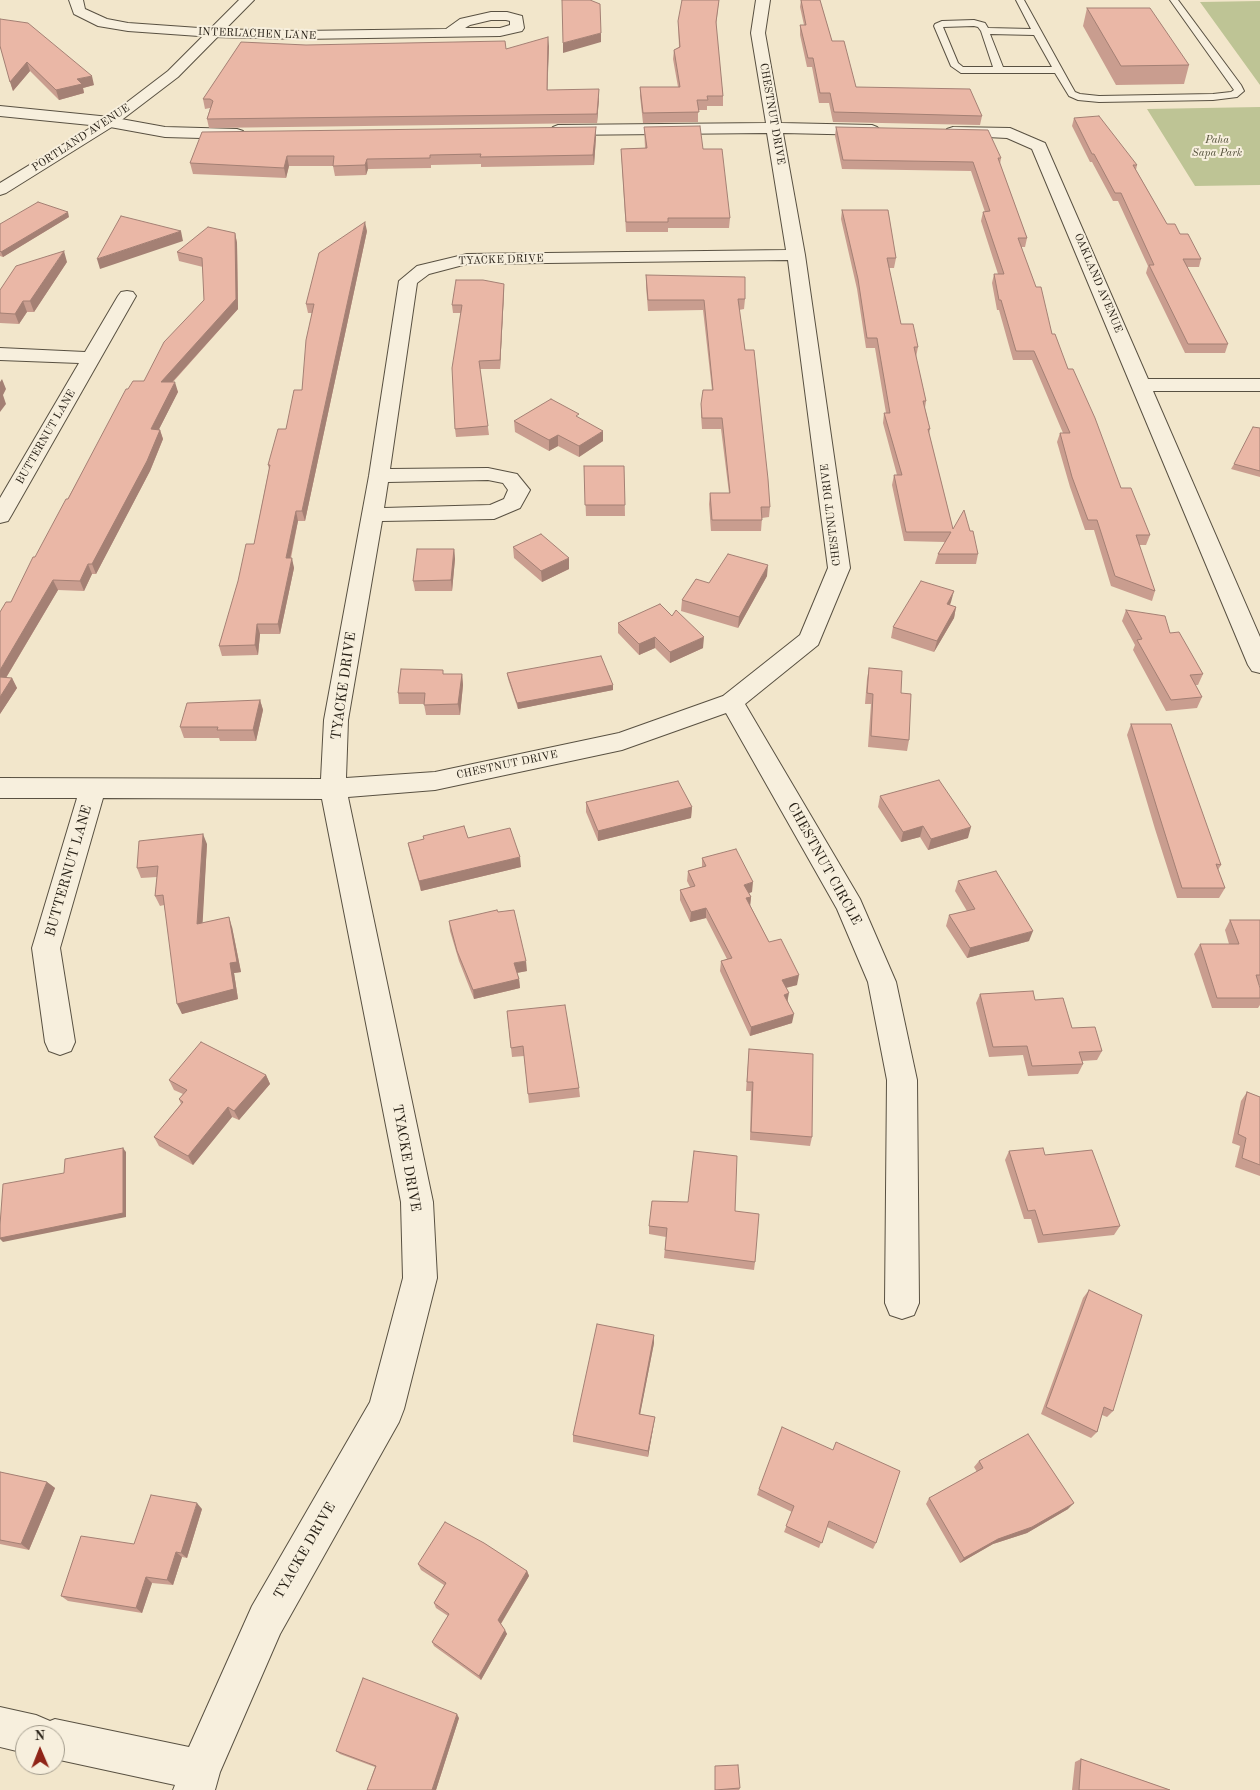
<!DOCTYPE html>
<html>
<head>
<meta charset="utf-8">
<style>
	body { margin:0 }
	#map { position:relative; width:1260px; height:1790px; overflow:hidden; background:#f2e6cb; font-family:"Old Standard TT",serif }
	canvas { display:block }
	.north { position:absolute; left:15px; top:1725px; width:50px; height:50px; box-sizing:border-box; background:#f7efdd; border:1px solid #a39c8d; border-radius:50%; rotate:359deg; font-size:14px; font-weight:700; line-height:20px; text-align:center; color:#261f15 }
	.north::after { content:''; display:block; margin:auto; width:18px; height:22px; background:#8f2418; clip-path:polygon(50% 0,100% 100%,50% 72%,0 100%) }
</style>
</head>
<body>
<div id="map">
<canvas width="1260" height="1790"></canvas>
<div class="north">N</div>
</div>
<script>
const c = document.querySelector('canvas').getContext('2d');
c.lineJoin = 'round';
function paint(path, color) { c.fillStyle = color; c.fill(path, 'evenodd'); }
const toPath = rows => new Path2D(rows.map(r => 'M' + r).join(''));
function trace(path, color, width, dash) { c.strokeStyle = color; c.lineWidth = width; c.lineCap = dash ? 'butt' : 'round'; c.setLineDash(dash || []); c.stroke(path); }
function label(font, color, halo, rows, align = 'center') {
  c.font = font + ' "Old Standard TT",serif'; c.lineWidth = 4; c.setLineDash([]); c.textBaseline = 'middle'; c.strokeStyle = halo; c.fillStyle = color; for (const [text, x, y, turn = 0] of rows) {
    c.save(); c.translate(x, y); c.rotate((+turn || 0) * Math.PI / 180); c.textAlign = isNaN(turn) ? turn : align; if (halo) c.strokeText(text, 0, 0); c.fillText(text, 0, 0); c.restore();
  }
}
const green = toPath([
	[1260,1,1260,85,1200,2],
	[1260,107,1260,185,1195,186,1147,109]
]);
const service = toPath([
	[1016,0,1024,0,1071,85,1075,92,1080,94,1099,96,1213,94,1231,92,1234,90,1170,0,1178,0,1241,85,1244,91,1237,97,1213,100,1099,102,1078,100,1069,96,1055,73,961,73,951,66,934,26,935,24,942,21,974,20,985,23,988,28,1031,29,1016,0],
	[974,26,978,27,981,31,993,67,963,67,958,63,943,27,974,26],
	[990,34,1034,35,1052,67,1003,67,990,34]
]);
const minor = toPath([
	[69,0,83,0,85,9,107,19,128,23,213,29,300,31,446,29,460,19,491,12,507,12,522,16,524,28,522,31,500,36,300,39,213,37,128,31,98,26,74,14,69,0],
	[491,20,506,20,510,21,510,25,500,28,465,28,470,25,491,20],
	[756,0,770,0,765,33,781,123,872,125,877,127,880,130,877,133,872,135,783,133,805,255,850,568,818,645,745,704,860,899,896,982,917,1080,919,1303,914,1315,902,1319,890,1315,885,1303,887,1080,868,982,837,909,726,713,622,750,435,790,348,797,433,1202,437,1278,404,1409,399,1422,280,1634,220,1772,215,1790,173,1790,175,1785,55,1759,55,1735,25,1735,25,1753,0,1747,0,1707,36,1715,50,1721,55,1719,189,1747,252,1606,370,1402,403,1278,401,1202,322,799,103,798,60,948,75,1042,71,1051,60,1055,49,1051,45,1042,32,948,77,798,0,798,0,778,321,779,324,720,369,476,399,281,417,266,467,254,786,250,767,133,558,135,553,133,550,130,553,127,558,125,766,123,751,33,756,0],
	[788,260,828,568,800,635,723,696,619,733,435,772,346,778,348,720,382,521,494,519,520,508,530,490,517,474,488,468,390,469,417,283,429,274,467,264,788,260],
	[488,480,503,483,508,490,504,499,490,505,384,508,388,482,488,480],
	[0,106,110,117,165,127,237,129,243,131,245,134,243,137,237,139,165,137,110,127,0,116,0,106],
	[953,127,1010,128,1045,143,1148,379,1260,379,1260,391,1153,391,1260,637,1260,673,1252,671,1248,665,1032,149,1007,138,947,135,945,132,947,129,953,127],
	[127,291,133,292,136,296,11,516,8,521,0,523,0,498,79,363,0,360,0,348,85,352,118,296,121,292,127,291]
]);
const tertiary = toPath([
	[239,0,254,0,178,77,115,125,6,193,0,195,0,183,105,119,168,71,239,0]
]);
const wall = toPath([
	[719,0,716,26,723,96,723,106,707,106,707,110,698,110,698,122,643,123,640,96,640,87,678,87,673,59,674,50,679,47,678,21],
	[801,0,820,0,832,41,856,87,982,116,980,125,833,122,829,103,819,103,812,67,807,67,800,35,800,25,804,25,800,7],
	[1087,8,1189,65,1184,84,1116,85,1083,26],
	[306,45,506,49,549,46,547,90,599,98,597,123,209,128,207,119,210,108,205,109,203,99],
	[0,46,94,85,83,88,84,93,59,100,30,71,13,91],
	[1074,118,1137,165,1136,170,1167,224,1180,234,1201,259,1199,267,1187,267,1228,344,1225,353,1185,353,1146,273,1148,266,1118,201,1113,201,1092,162,1090,162,1072,126],
	[644,127,703,149,730,218,729,228,668,228,668,232,626,232,621,149,645,148],
	[836,127,1001,158,1000,164,1027,238,1025,247,1021,247,1052,334,1121,488,1150,535,1146,545,1139,545,1155,591,1152,601,1111,586,1094,530,1085,530,1070,487,1057,442,1060,433,1063,433,1032,360,1013,360,999,310,997,310,992,283,994,274,998,274,981,221,983,212,985,212,971,171,842,169,835,136],
	[202,132,596,137,594,165,481,167,481,164,431,165,431,168,368,169,366,175,335,176,333,166,289,166,286,178,193,174,190,163],
	[842,210,896,258,894,268,889,268,901,324,918,347,916,357,926,401,925,408,930,429,929,434,953,529,970,531,978,554,976,564,935,564,938,554,945,542,904,541,892,485,894,475,897,475,883,423,884,413,886,413,875,348,866,348,857,289,841,219],
	[69,217,3,257,0,256,0,224],
	[367,231,305,521,298,521,291,558,294,568,280,634,260,634,258,655,222,656,219,646,254,544,269,469,268,465,286,429,302,390,312,313,308,313,306,304],
	[235,233,237,243,238,309,173,382,178,392,159,429,160,430,163,439,150,471,96,574,92,574,84,591,58,590,6,678,12,678,17,688,0,714,11,602,128,389,144,381,204,300,203,267,179,261,177,252],
	[67,262,34,312,27,312,19,324,0,323,0,290],
	[646,275,745,299,744,309,739,310,770,507,769,517,762,518,761,531,711,531,709,504,710,493,729,493,721,429,702,429,701,415,701,404,712,390,703,310,648,311,646,286],
	[504,284,504,292,500,369,480,369,489,435,456,437,455,429,461,313,453,313,452,305],
	[514,421,603,441,579,457,558,446,549,451,515,432],
	[1260,428,1260,477,1231,469,1234,464],
	[584,466,624,466,625,516,586,516],
	[513,547,569,569,542,582,514,558],
	[454,549,455,559,452,591,415,591,413,581],
	[767,576,738,628,681,611,682,600,709,583],
	[951,602,950,605,956,607,954,618,934,652,891,638,893,627],
	[1126,610,1170,633,1203,674,1198,685,1195,685,1202,697,1197,708,1166,711,1133,650,1135,645,1122,621],
	[618,623,703,648,670,663,655,648,639,655,618,633],
	[869,668,901,693,909,740,907,751,868,747,871,704,865,704,867,679],
	[507,673,613,685,613,690,518,709,508,679],
	[444,674,462,674,463,685,460,715,426,715,424,704,399,704,398,693],
	[260,700,263,710,256,741,220,741,219,738,184,738,180,727],
	[1131,724,1221,865,1218,870,1225,888,1219,898,1177,898,1155,829,1127,735],
	[880,796,968,838,928,850,920,837,901,842,878,807],
	[586,802,692,807,691,818,598,841,586,812],
	[468,838,521,867,421,891,410,853,408,843],
	[207,844,202,923,232,927,241,972,234,973,238,999,182,1014,164,905,160,906,155,896,157,877,141,878,137,868],
	[702,858,752,892,749,893,751,897,750,905,769,942,797,985,786,988,788,1001,792,1023,750,1036,720,971,721,961,727,959,706,918,690,922,680,900,680,890,690,887,687,881,688,871,702,867],
	[958,881,1029,941,967,958,946,926,949,915,967,911,955,891],
	[1230,920,1260,920,1260,985,1259,985,1260,988,1260,1005,1258,1008,1212,1008,1194,954,1200,944,1229,944,1225,930],
	[449,921,527,971,517,973,519,979,520,988,474,999,459,961,450,931],
	[980,994,1035,1000,1102,1051,1097,1060,1082,1061,1083,1064,1078,1074,1028,1076,1023,1055,989,1057,976,1003],
	[507,1011,579,1088,580,1097,529,1103,524,1056,512,1057],
	[749,1049,812,1137,810,1146,750,1140,751,1091,746,1091],
	[266,1075,270,1084,239,1120,232,1117,193,1165,159,1146,154,1137,181,1104,179,1099,183,1094,174,1090,169,1080],
	[1247,1092,1260,1097,1260,1176,1235,1167,1240,1146,1232,1143,1241,1101],
	[1009,1151,1045,1155,1120,1226,1114,1235,1038,1243,1031,1219,1024,1219,1005,1160],
	[735,1211,755,1262,754,1270,664,1258,666,1237,649,1234,649,1226],
	[1089,1290,1113,1411,1107,1417,1102,1415,1097,1432,1091,1438,1041,1414,1083,1298],
	[654,1335,654,1343,640,1414,655,1417,654,1423,648,1457,573,1442,573,1435],
	[979,1461,1068,1509,1027,1533,993,1544,960,1563,926,1504,929,1498,977,1472,974,1467],
	[0,1472,47,1482,55,1488,29,1550,0,1544],
	[759,1489,876,1543,873,1549,827,1527,819,1548,784,1532,792,1512,757,1495],
	[202,1509,187,1558,182,1557,173,1585,152,1583,142,1613,68,1601,61,1596,134,1544],
	[418,1564,527,1571,529,1576,501,1624,507,1634,481,1680,434,1646,432,1642,448,1616,436,1608,434,1603,444,1585,421,1570],
	[459,1718,436,1790,367,1790,375,1767,340,1754,336,1751],
	[1081,1759,1170,1790,1072,1790,1075,1762],
	[715,1766,740,1788,739,1790,715,1790]
]);
const shadedWall = toPath([
	[601,33,601,42,563,53,563,43],
	[548,37,549,46,547,100,547,90],
	[27,62,30,71,13,91,10,82],
	[92,76,94,85,83,88,84,93,59,100,56,90,77,79],
	[599,89,599,98,597,123,597,114],
	[596,127,596,137,594,165,593,155],
	[287,156,289,166,286,178,284,168],
	[367,159,368,169,366,175,365,165],
	[68,212,69,217,3,257,1,252],
	[365,222,367,231,305,521,302,511],
	[181,231,183,241,100,269,97,259],
	[235,233,237,243,238,309,164,391,161,382,236,299],
	[64,251,67,262,34,312,30,301],
	[504,284,504,292,500,369,500,360],
	[23,301,27,312,19,324,15,314],
	[2,379,6,389,3,395,6,404,0,412,0,382],
	[175,382,178,392,154,439,151,429],
	[160,430,163,439,150,471,96,574,92,564],
	[603,431,603,441,579,457,579,446],
	[558,435,558,446,549,451,549,440],
	[296,511,298,521,288,568,286,558],
	[454,549,455,559,452,591,451,580],
	[292,558,294,568,280,634,278,624],
	[569,558,569,569,542,582,541,571],
	[88,564,92,574,84,591,80,581],
	[768,565,767,576,738,628,739,617],
	[53,580,58,590,1,686,0,684,0,670],
	[954,591,951,602,944,615,947,604],
	[956,607,954,618,934,652,937,641],
	[257,624,260,634,258,655,255,645],
	[655,637,655,648,639,655,639,644],
	[704,637,703,648,670,663,670,652],
	[462,674,463,685,460,715,458,704],
	[12,678,17,688,0,714,0,697],
	[613,685,613,690,518,709,517,703],
	[260,700,263,710,256,741,253,730],
	[692,807,691,818,598,841,598,831],
	[923,826,920,837,901,842,903,832],
	[971,827,968,838,928,850,931,839],
	[203,834,207,844,202,934,197,924],
	[520,857,521,867,421,891,419,881],
	[753,882,752,892,743,895,744,885],
	[751,897,750,907,746,898],
	[706,908,706,918,690,922,691,912],
	[229,917,232,927,241,972,234,973,238,999,182,1014,177,1004,230,963],
	[1033,931,1029,941,967,958,970,948],
	[526,961,527,971,516,973,514,963],
	[799,975,797,985,781,989,782,980],
	[519,979,520,988,474,999,473,990],
	[789,993,787,1003,784,995],
	[794,1014,792,1023,750,1036,751,1027],
	[266,1075,270,1084,239,1120,234,1111],
	[228,1107,232,1117,193,1165,188,1156],
	[123,1148,126,1152,126,1217,3,1242,0,1239,0,1238],
	[654,1335,654,1343,639,1420,639,1414],
	[655,1417,654,1423,648,1457,648,1451],
	[47,1482,55,1488,29,1550,21,1544],
	[197,1503,202,1509,187,1558,181,1553],
	[1074,1503,1068,1509,1027,1533,993,1544,960,1563,964,1558,998,1539],
	[176,1552,182,1557,173,1585,167,1580],
	[527,1571,529,1576,500,1625,498,1620],
	[146,1577,152,1583,142,1613,136,1608],
	[505,1630,507,1634,481,1680,479,1676],
	[457,1714,459,1718,436,1790,432,1790]
]);
const building = toPath([
	[562,0,590,0,600,4,601,33,563,43,562,0],
	[682,0,719,0,716,22,723,96,707,96,708,100,697,100,699,112,643,113,640,87,680,87,674,50,680,47,678,21,682,0],
	[801,0,820,0,832,41,844,41,856,87,970,89,982,116,834,112,830,93,820,93,813,58,808,58,800,25,806,25,801,0],
	[1087,8,1150,8,1189,65,1121,66,1087,8],
	[0,19,28,23,92,76,77,79,82,84,56,90,27,62,10,82,0,46,0,19],
	[548,37,547,90,599,89,597,114,207,119,213,101,210,99,203,99,241,42,306,45,505,41,506,49,548,37],
	[1099,116,1137,165,1133,165,1167,224,1175,224,1180,234,1188,234,1201,259,1183,259,1228,344,1188,344,1149,265,1154,265,1121,193,1115,193,1094,154,1092,154,1074,118,1099,116],
	[700,126,703,149,722,149,730,218,668,218,668,222,626,222,621,149,647,148,644,127,700,126],
	[596,127,593,155,480,157,481,154,430,155,430,158,367,159,365,165,333,166,334,156,287,156,284,168,190,163,202,132,596,127],
	[836,127,988,130,1001,158,998,158,1027,238,1018,238,1036,287,1041,287,1052,334,1055,334,1068,369,1073,369,1095,418,1121,488,1131,488,1150,535,1136,535,1155,591,1115,576,1097,520,1088,520,1072,477,1060,433,1070,433,1034,351,1016,351,1001,300,999,300,994,274,1004,274,983,212,990,211,973,162,843,160,836,127],
	[38,202,68,212,1,252,0,251,0,224,38,202],
	[842,210,888,210,896,258,887,258,901,324,913,324,918,347,914,347,926,401,923,401,930,429,928,429,953,529,964,510,970,531,973,531,978,554,938,554,951,532,906,532,894,475,902,475,884,413,890,413,877,338,867,338,858,279,842,210],
	[121,216,181,231,97,259,121,216],
	[365,222,302,511,296,511,286,558,292,558,278,624,257,624,255,645,219,646,238,581,246,544,254,544,270,465,268,465,278,429,286,429,294,390,302,390,306,340,314,304,306,304,319,253,365,222],
	[208,227,235,233,236,299,161,382,175,382,151,429,160,430,147,461,92,564,88,564,80,581,53,580,0,670,0,612,6,602,11,602,33,557,35,557,66,499,68,499,126,389,128,389,133,381,144,381,164,342,204,300,202,258,177,252,208,227],
	[64,251,30,301,23,301,15,314,0,313,0,290,16,266,64,251],
	[646,275,745,277,745,299,738,299,745,350,754,350,768,479,770,507,761,507,762,520,712,520,710,493,730,493,722,418,702,418,701,404,703,390,713,390,704,300,648,300,646,275],
	[456,280,483,280,504,284,500,360,479,361,488,426,455,429,452,368,462,305,452,305,456,280],
	[551,399,579,414,576,416,603,431,579,446,558,435,549,440,514,421,551,399],
	[1253,427,1260,428,1260,471,1234,464,1253,427],
	[584,466,624,466,625,505,585,505,584,466],
	[541,534,569,558,541,571,513,547,541,534],
	[417,549,454,549,451,580,413,581,417,549],
	[728,554,768,565,739,617,682,600,696,579,709,583,728,554],
	[921,581,954,591,947,604,956,607,937,641,893,627,921,581],
	[660,604,672,616,676,610,704,637,670,652,655,637,639,644,618,623,660,604],
	[1126,610,1165,616,1170,633,1179,632,1203,674,1190,675,1202,697,1171,700,1137,640,1142,639,1126,610],
	[601,656,613,685,517,703,507,673,601,656],
	[869,668,902,671,901,693,911,694,909,740,871,736,873,694,867,693,869,668],
	[401,669,443,670,443,674,462,674,458,704,424,705,425,693,398,693,401,669],
	[0,677,12,678,0,697,0,677],
	[260,700,253,730,217,730,218,727,180,727,187,703,260,700],
	[1131,724,1171,724,1221,865,1216,864,1225,888,1182,888,1160,818,1131,724],
	[939,780,971,827,931,839,923,826,903,832,880,796,939,780],
	[678,781,692,807,598,831,586,802,678,781],
	[464,826,468,838,510,828,520,857,419,881,408,843,424,839,423,836,464,826],
	[203,834,197,924,229,917,237,962,230,963,234,989,177,1004,163,895,155,896,158,866,137,868,139,841,203,834],
	[736,849,753,882,744,885,751,897,746,898,769,942,781,939,799,975,782,980,789,993,784,995,794,1014,751,1027,721,961,732,958,706,908,691,912,680,890,695,886,688,871,706,866,702,858,736,849],
	[996,871,1033,931,970,948,949,915,975,909,958,881,996,871],
	[497,910,498,912,514,910,526,961,514,963,519,979,473,990,457,951,449,921,497,910],
	[1230,920,1260,920,1260,975,1256,975,1260,988,1260,998,1217,998,1200,944,1239,944,1230,920],
	[1033,991,1035,1000,1063,998,1072,1028,1095,1027,1102,1051,1079,1052,1083,1064,1032,1066,1027,1046,993,1047,980,994,1033,991],
	[565,1005,579,1088,528,1094,523,1046,511,1048,507,1011,565,1005],
	[201,1042,266,1075,234,1111,228,1107,188,1156,154,1137,183,1102,179,1099,187,1090,169,1080,201,1042],
	[749,1049,813,1054,812,1137,751,1132,753,1082,747,1082,749,1049],
	[1247,1092,1260,1097,1260,1165,1242,1158,1246,1138,1238,1134,1247,1092],
	[123,1148,123,1213,0,1238,0,1225,3,1184,64,1173,65,1159,123,1148],
	[1043,1148,1045,1155,1092,1150,1120,1226,1043,1235,1035,1210,1028,1211,1009,1151,1043,1148],
	[694,1151,737,1156,735,1211,759,1214,755,1262,665,1250,667,1228,649,1226,652,1201,688,1202,694,1151],
	[1089,1290,1142,1315,1113,1411,1104,1407,1097,1432,1046,1407,1089,1290],
	[597,1324,654,1335,639,1414,655,1417,648,1451,573,1435,597,1324],
	[782,1427,833,1450,836,1442,900,1471,876,1543,829,1521,822,1543,786,1526,794,1506,759,1489,782,1427],
	[1028,1434,1074,1503,1032,1527,998,1539,964,1558,929,1498,983,1468,979,1461,1028,1434],
	[0,1472,47,1482,21,1544,0,1540,0,1472],
	[151,1495,197,1503,181,1553,176,1552,167,1580,146,1577,136,1608,61,1596,81,1536,134,1544,151,1495],
	[445,1522,484,1543,527,1571,498,1620,505,1630,479,1676,432,1642,449,1614,434,1603,446,1583,418,1564,445,1522],
	[363,1678,457,1714,432,1790,367,1790,376,1766,336,1751,363,1678],
	[1081,1759,1170,1790,1079,1790,1081,1759],
	[738,1765,740,1788,715,1790,715,1766,738,1765]
]);
const farStreetnames = [
	["INTERLACHEN LANE",257,34,2],
	["CHESTNUT DRIVE",772,114,80],
	["PORTLAND AVENUE",81,138,-33],
	["TYACKE DRIVE",501,260,-2],
	["OAKLAND AVENUE",1098,283,67],
	["BUTTERNUT LANE",46,437,-60],
	["CHESTNUT DRIVE",831,515,-97],
	["CHESTNUT DRIVE",507,765,-12]
];
const farParknames = [
	["Paha",1217,140],
	["Sapa Park",1217,153]
];
const streetNames = [
	["TYACKE DRIVE",344,686,-82],
	["CHESTNUT CIRCLE",824,864,61],
	["BUTTERNUT LANE",69,871,-74],
	["TYACKE DRIVE",406,1158,80],
	["TYACKE DRIVE",305,1551,-60]
];
paint(green, '#bec495');
trace(service, '#595142', 2);
trace(minor, '#595142', 2);
trace(tertiary, '#595142', 2);
paint(service, '#f7efdd');
paint(minor, '#f7efdd');
paint(tertiary, '#f7efdd');
paint(wall, '#c99d8f');
paint(shadedWall, '#a48074');
paint(building, '#eab7a6');
trace(building, '#a48074', 1);
label('11px', '#261f15', '#f7efdd', farStreetnames);
label('italic 11px', '#54513b', '#f7efdd', farParknames);
label('14px', '#261f15', '#f7efdd', streetNames);
</script>
</body>
</html>
